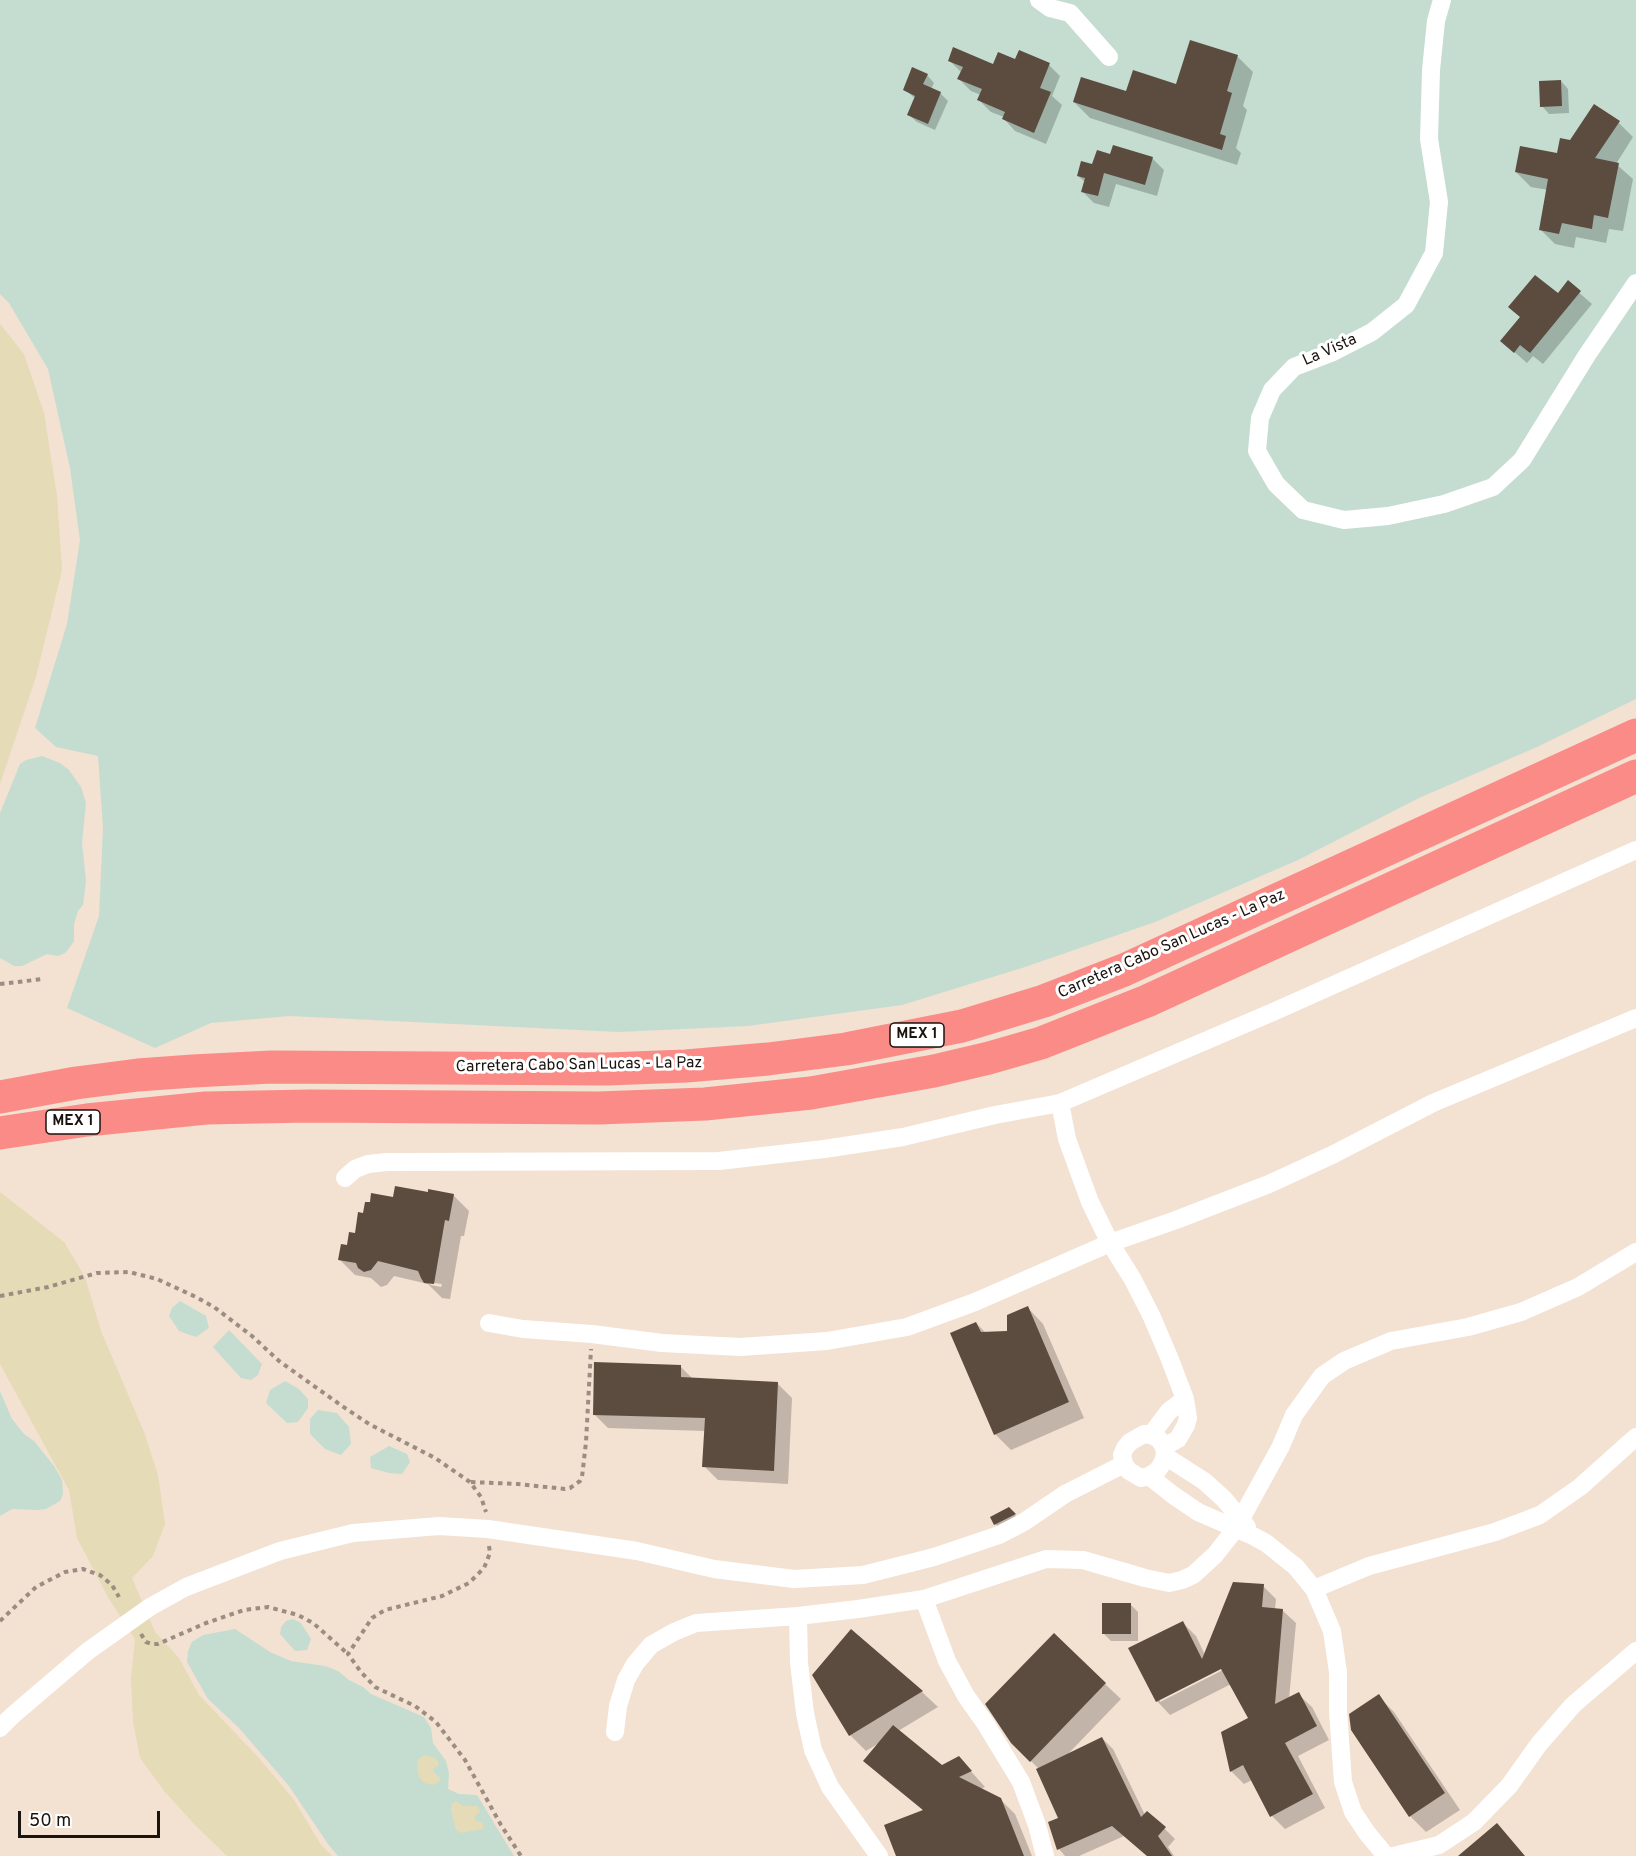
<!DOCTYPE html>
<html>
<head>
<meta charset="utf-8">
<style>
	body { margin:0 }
	#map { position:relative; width:1636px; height:1856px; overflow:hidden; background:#f3e1d2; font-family:Overpass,sans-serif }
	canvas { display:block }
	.scale { position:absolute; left:18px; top:1811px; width:142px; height:27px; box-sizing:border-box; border:3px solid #1a130e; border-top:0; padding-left:8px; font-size:18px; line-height:21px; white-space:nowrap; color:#1a130e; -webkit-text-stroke:4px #fff; paint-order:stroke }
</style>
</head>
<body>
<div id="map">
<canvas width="1636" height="1856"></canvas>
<div class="scale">50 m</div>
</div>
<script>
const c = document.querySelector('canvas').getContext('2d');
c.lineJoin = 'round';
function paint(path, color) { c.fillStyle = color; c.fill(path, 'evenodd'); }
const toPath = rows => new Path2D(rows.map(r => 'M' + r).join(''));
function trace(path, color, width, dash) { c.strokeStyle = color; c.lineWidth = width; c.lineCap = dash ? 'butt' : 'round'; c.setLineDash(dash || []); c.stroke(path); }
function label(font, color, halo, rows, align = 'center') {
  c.font = font + ' Overpass,sans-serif'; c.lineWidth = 6; c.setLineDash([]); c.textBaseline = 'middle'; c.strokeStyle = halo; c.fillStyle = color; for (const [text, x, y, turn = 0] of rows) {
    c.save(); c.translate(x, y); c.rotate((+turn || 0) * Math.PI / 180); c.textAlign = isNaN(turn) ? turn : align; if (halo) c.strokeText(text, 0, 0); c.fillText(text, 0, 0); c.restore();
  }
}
const green = toPath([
	[0,0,1636,0,1636,699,1537,747,1419,798,1298,860,1155,922,1025,967,902,1005,748,1026,619,1032,289,1016,211,1023,155,1048,67,1008,99,916,103,828,98,756,56,747,35,728,67,624,80,540,70,468,48,369,9,303,0,294],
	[42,756,60,763,69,770,81,787,86,803,82,843,86,881,83,905,78,911,74,924,74,941,70,947,65,953,58,956,47,954,22,966,14,966,0,958,0,813,20,764,26,760],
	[180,1301,206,1316,209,1328,196,1337,179,1331,169,1316,172,1308],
	[229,1330,262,1364,258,1375,251,1380,241,1378,213,1347],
	[285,1381,299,1389,308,1399,308,1408,298,1422,287,1423,266,1403,270,1390],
	[0,1391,12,1419,24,1434,34,1441,54,1466,62,1480,63,1494,60,1501,46,1509,38,1510,12,1509,0,1516],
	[318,1410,337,1413,349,1427,351,1444,341,1455,325,1449,310,1434,310,1419],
	[389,1446,407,1454,410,1462,402,1474,389,1473,371,1468,370,1457],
	[293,1619,301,1623,311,1639,307,1650,295,1651,280,1634,281,1627,286,1621],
	[235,1629,270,1652,291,1661,325,1666,338,1671,349,1680,363,1687,371,1694,424,1717,431,1728,433,1743,446,1761,449,1773,448,1789,459,1794,477,1795,514,1856,338,1856,328,1844,289,1786,239,1728,208,1699,187,1662,188,1651,192,1642,203,1635]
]);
const sand = toPath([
	[0,324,24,354,44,413,57,496,62,570,36,677,0,784],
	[0,1192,64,1242,85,1277,101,1331,144,1432,158,1475,165,1524,153,1556,132,1578,155,1632,179,1658,199,1695,257,1756,294,1800,321,1845,332,1856,227,1856,195,1825,165,1792,140,1758,133,1721,131,1679,135,1639,109,1599,77,1538,69,1490,0,1364],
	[426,1755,435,1758,438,1761,439,1765,434,1768,433,1771,439,1777,441,1780,433,1785,424,1783,419,1777,417,1767,418,1760,422,1756],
	[456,1801,463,1806,477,1806,480,1810,479,1813,475,1816,475,1820,483,1823,483,1829,461,1833,456,1830,451,1811,452,1804]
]);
const shadow = toPath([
	[1191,42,1238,57,1253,72,1243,106,1247,110,1236,148,1241,153,1237,165,1090,118,1074,102,1177,85],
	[949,60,994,66,1016,61,1049,65,1060,76,1052,96,1062,105,1046,144,1015,131,1004,119,1004,117,991,112,979,100,981,95,971,91,959,79,962,73],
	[927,75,934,83,931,89,940,93,948,101,935,130,917,122,909,115,916,99,905,90],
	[1561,81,1568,89,1569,113,1549,114,1542,106],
	[1619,123,1633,137,1616,164,1633,179,1623,231,1609,229,1606,243,1576,237,1574,248,1555,244,1540,229,1548,190,1531,187,1516,172,1558,155,1571,142],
	[1111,156,1152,158,1164,170,1157,196,1116,184,1109,207,1094,203,1082,191,1085,182,1078,176],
	[1568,283,1592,304,1543,364,1533,356,1527,363,1502,341,1558,295],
	[429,1193,453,1195,469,1211,464,1236,461,1236,450,1299,442,1298,428,1284,394,1276,387,1285,381,1287,371,1278,355,1275,339,1259,356,1235,365,1215,395,1199],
	[427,1282,442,1284,441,1287,431,1285],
	[1028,1308,1043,1324,1084,1418,1011,1450,995,1434,976,1323,986,1333,1009,1333],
	[680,1366,693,1379,778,1384,792,1398,788,1484,718,1480,704,1466,706,1431,608,1428,594,1414],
	[1009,1509,1022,1522,1003,1531,995,1524],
	[1263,1586,1276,1599,1275,1609,1282,1610,1296,1623,1289,1699,1298,1694,1312,1707,1329,1740,1298,1756,1325,1808,1285,1829,1272,1816,1252,1780,1244,1784,1231,1771,1250,1719,1231,1684,1170,1715,1157,1701,1183,1623,1196,1636,1205,1655],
	[1222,1667,1223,1670,1160,1702,1160,1699],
	[1130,1604,1138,1612,1138,1641,1111,1641,1104,1634],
	[851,1631,922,1692,938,1707,898,1731,942,1767,959,1758,985,1787,980,1789,1000,1799,1015,1814,1032,1856,898,1856,924,1811,880,1775,865,1761,879,1743,866,1751,850,1735],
	[1105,1684,1121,1699,1067,1755,1102,1738,1113,1749,1145,1815,1165,1829,1175,1839,1168,1847,1174,1856,1147,1856,1124,1836,1079,1856,1065,1856,1059,1849,1050,1823,1060,1819,1039,1769,1012,1742],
	[1378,1696,1394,1712,1460,1810,1426,1832,1410,1816]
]);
const building = toPath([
	[1190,40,1238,55,1227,91,1232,93,1220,134,1226,136,1222,150,1073,102,1081,77,1126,91,1133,70,1176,84],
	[953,47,993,64,998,52,1015,59,1019,50,1050,63,1040,88,1051,92,1034,133,1002,119,1005,112,977,100,982,89,957,79,963,67,948,61],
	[912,67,928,74,923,84,941,92,928,124,907,115,915,96,903,90],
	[1561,80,1562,106,1540,107,1539,81],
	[1594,104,1620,121,1595,158,1619,163,1608,218,1594,215,1592,229,1562,223,1559,234,1539,230,1548,179,1515,172,1520,146,1557,153,1560,138,1570,140],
	[1113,145,1153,157,1145,185,1104,173,1098,196,1081,192,1085,178,1077,176,1081,161,1092,164,1097,150,1110,154],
	[1535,275,1558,293,1568,280,1581,291,1530,353,1520,345,1514,353,1500,341,1520,317,1508,307],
	[395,1186,428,1192,428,1189,454,1194,449,1221,445,1220,434,1284,424,1283,421,1278,418,1271,378,1261,371,1270,364,1272,358,1268,356,1263,338,1260,341,1244,347,1245,349,1232,355,1233,358,1212,363,1213,365,1202,370,1202,371,1193,393,1197],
	[1028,1306,1069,1402,994,1435,950,1333,976,1322,981,1332,1007,1331,1007,1315],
	[594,1362,681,1365,681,1377,778,1382,774,1471,702,1467,705,1418,593,1415],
	[1009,1507,1016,1514,994,1525,990,1517],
	[1233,1582,1264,1584,1262,1607,1283,1609,1275,1704,1299,1692,1317,1726,1285,1743,1313,1794,1270,1817,1243,1765,1230,1772,1221,1732,1248,1718,1221,1669,1156,1702,1128,1648,1183,1621,1202,1659],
	[1102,1603,1131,1603,1131,1634,1102,1634],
	[851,1629,923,1691,849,1736,812,1675],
	[1054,1633,1106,1683,1030,1762,1011,1743,985,1704],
	[1379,1694,1445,1793,1409,1817,1351,1730,1349,1714],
	[893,1725,942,1765,959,1756,972,1771,959,1777,1001,1798,1024,1856,896,1856,884,1825,923,1810,863,1761],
	[1102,1737,1141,1817,1147,1811,1166,1827,1158,1836,1172,1856,1147,1856,1112,1826,1057,1850,1048,1822,1058,1818,1036,1769],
	[1497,1823,1525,1856,1458,1856]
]);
const path = toPath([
	[0,984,43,979],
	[0,1296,48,1287,97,1273,129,1272,157,1279,196,1297,214,1307,252,1336,279,1361,342,1406,369,1424,435,1458,470,1482,481,1497,486,1512],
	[471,1482,518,1484,565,1489,570,1488,580,1481,582,1477,586,1442,591,1349],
	[489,1546,490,1553,484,1568,469,1583,442,1596,385,1610,372,1618,348,1654,361,1672,375,1687,415,1706,436,1722,465,1760,501,1825,521,1856],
	[0,1621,36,1587,65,1572,83,1569,100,1575,112,1585,119,1597],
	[141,1634,146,1642,152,1644,158,1644,206,1623,244,1610,268,1607,298,1615,313,1623,348,1654]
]);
const street = toPath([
	[1039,0,1050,8,1070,13,1109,57],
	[1442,0,1436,21,1431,70,1429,139,1439,202,1434,253,1406,305,1372,332,1333,352,1294,367,1272,390,1260,418,1257,451,1276,484,1303,510,1344,520,1388,516,1444,504,1493,487,1522,460,1587,355,1636,283],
	[1060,1103,1067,1139,1090,1202,1110,1243,1132,1278,1151,1315,1169,1357,1185,1399,1188,1418,1186,1425,1178,1439,1164,1447],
	[345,1178,355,1169,368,1164,387,1162,719,1161,824,1149,903,1137,995,1115,1060,1103,1273,1012,1636,850],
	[489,1323,523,1329,592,1334,662,1343,740,1347,827,1341,907,1327,975,1302,1110,1243,1176,1220,1269,1184,1332,1155,1433,1103,1636,1018],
	[1144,1434,1151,1435,1159,1439,1164,1447,1165,1456,1162,1464,1157,1471,1149,1476,1141,1478,1129,1471,1124,1464,1122,1455,1125,1448,1130,1442,1144,1434],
	[1151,1435,1169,1411,1185,1399],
	[1165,1456,1204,1481,1224,1499,1247,1527],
	[1149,1476,1173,1495,1198,1512,1253,1536,1266,1543,1296,1567,1314,1589,1332,1631,1338,1672,1338,1711,1343,1782,1353,1812,1367,1833,1386,1856],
	[1314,1589,1369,1566,1495,1532,1540,1515,1580,1487,1636,1437],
	[924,1599,947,1661,966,1696,985,1723,1021,1782,1037,1825,1045,1856],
	[798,1616,799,1663,805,1713,813,1750,830,1787,879,1856],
	[0,1728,13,1715,88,1651,150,1607,186,1587,280,1551,353,1533,439,1526,488,1529,637,1551,714,1569,794,1579,863,1575,934,1557,999,1535,1024,1522,1065,1494,1124,1464],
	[615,1732,618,1706,626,1680,635,1664,651,1645,674,1632,696,1623,798,1616,858,1609,924,1599,1046,1559,1083,1560,1145,1578,1169,1583,1182,1580,1193,1575,1215,1555,1236,1528,1281,1446,1294,1415,1322,1376,1344,1361,1391,1341,1468,1327,1521,1312,1578,1287,1636,1252],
	[1393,1856,1439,1845,1474,1822,1509,1786,1539,1744,1573,1705,1636,1651]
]);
const highway = toPath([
	[0,1097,76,1083,138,1075,193,1071,272,1067,607,1069,686,1066,768,1059,846,1049,962,1026,1044,1001,1124,970,1636,735],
	[0,1133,87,1120,206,1108,310,1106,599,1108,705,1104,811,1093,934,1071,989,1058,1041,1043,1147,1001,1636,776]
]);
const shields = [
	[917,1035,54],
	[73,1122,54]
];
const shieldNames = [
	["MEX 1",917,1035],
	["MEX 1",73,1122]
];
const streetNames = [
	["La Vista",1330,351,-24],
	["Carretera Cabo San Lucas - La Paz",1172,945,-24],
	["Carretera Cabo San Lucas - La Paz",579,1066,-1]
];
paint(green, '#c4ddd0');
paint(sand, '#e5dbb6');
paint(shadow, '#0003');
paint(building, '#5b4c3f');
trace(path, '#9b8d82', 4, [4.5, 4.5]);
trace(street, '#fff', 18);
trace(highway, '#fa8b87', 33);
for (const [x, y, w] of shields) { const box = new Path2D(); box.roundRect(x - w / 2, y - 12, w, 24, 4.5); c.fillStyle = '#fff'; c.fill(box); trace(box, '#1a130e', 1.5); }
label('bold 15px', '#1a130e', null, shieldNames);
label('16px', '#1a130e', '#fff', streetNames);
</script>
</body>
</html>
